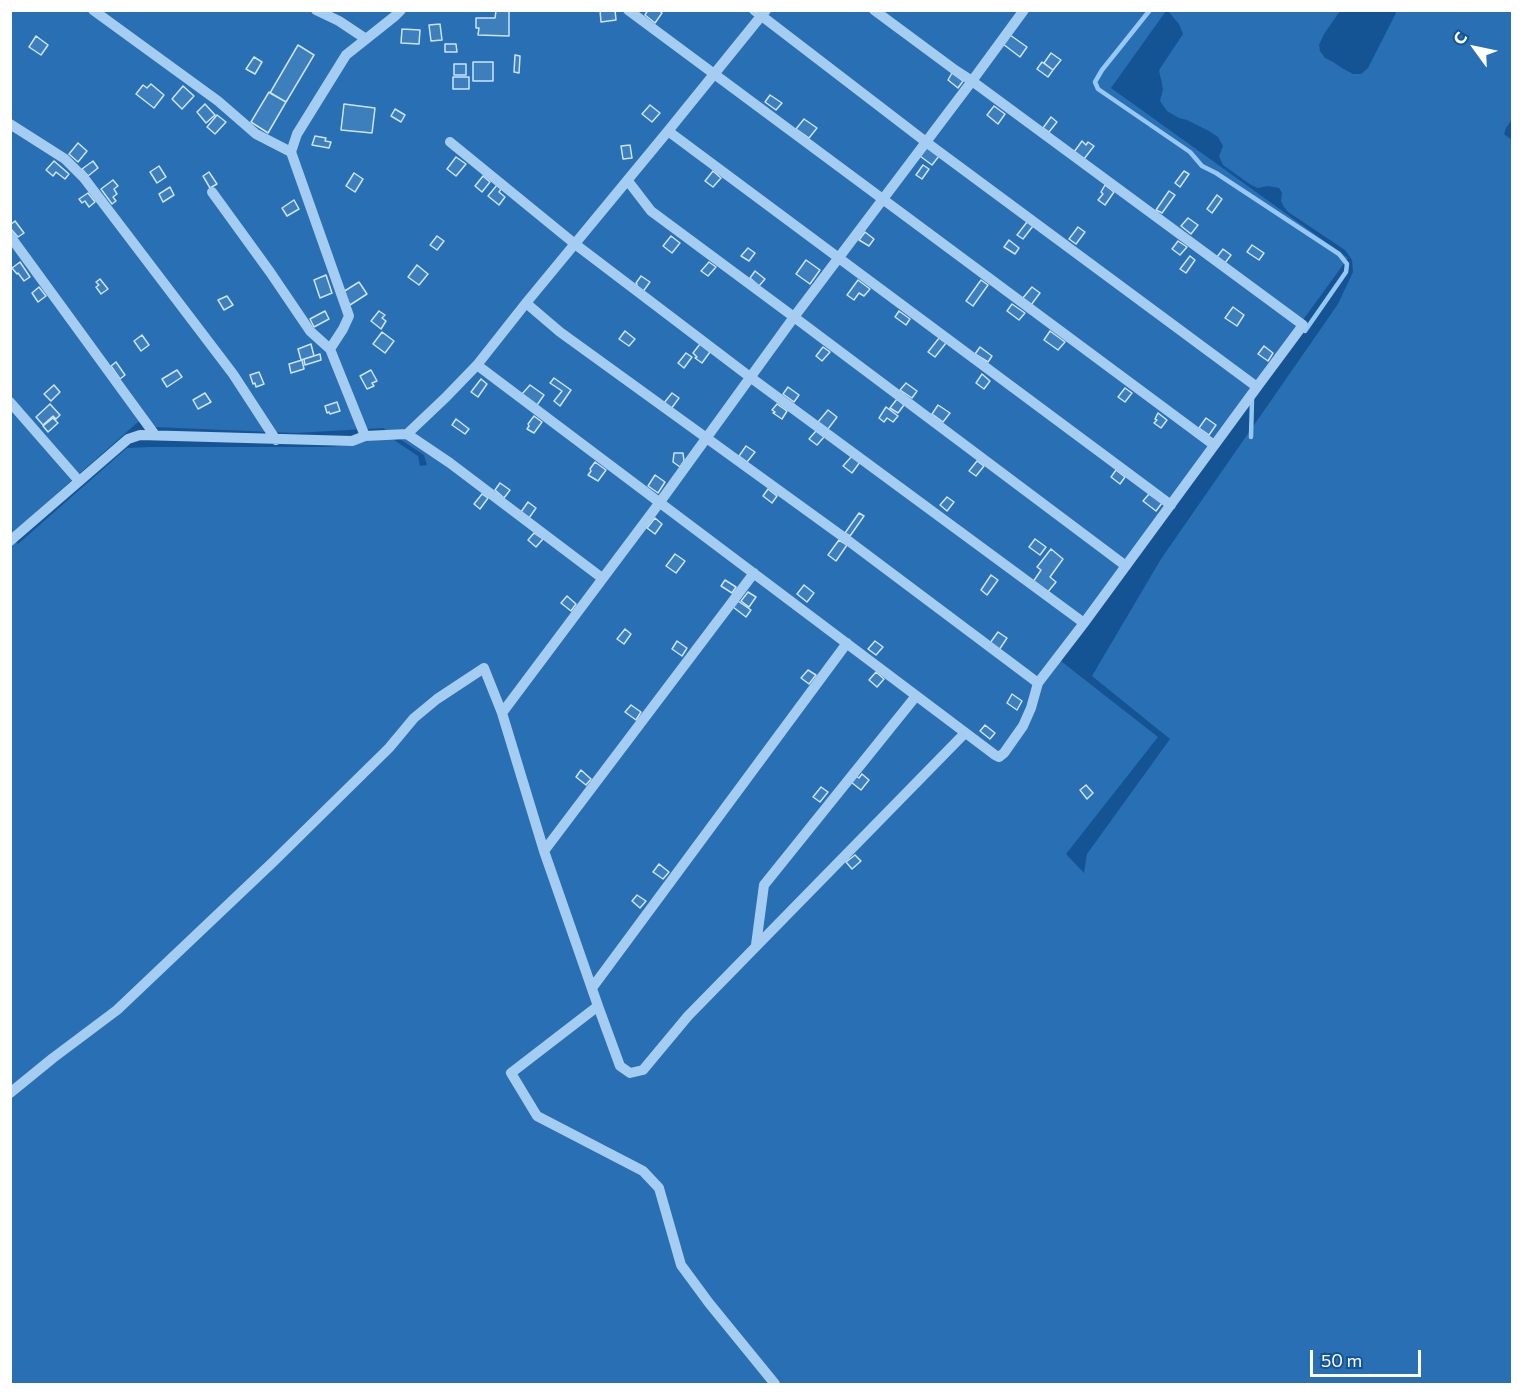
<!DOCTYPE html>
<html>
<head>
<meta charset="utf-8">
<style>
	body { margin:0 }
	#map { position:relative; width:1523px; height:1395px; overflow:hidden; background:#155494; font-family:Commissioner,sans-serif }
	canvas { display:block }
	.frame { position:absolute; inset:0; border:12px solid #fff; pointer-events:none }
	.north { position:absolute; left:1445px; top:18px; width:60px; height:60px; -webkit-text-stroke:4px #155494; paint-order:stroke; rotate:303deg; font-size:16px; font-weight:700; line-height:24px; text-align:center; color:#fff }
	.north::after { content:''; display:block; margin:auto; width:21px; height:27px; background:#fff; clip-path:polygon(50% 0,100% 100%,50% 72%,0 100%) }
	.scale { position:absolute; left:1310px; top:1350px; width:111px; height:27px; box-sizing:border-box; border:3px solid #fff; border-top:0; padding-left:8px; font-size:18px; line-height:21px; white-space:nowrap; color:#fff; -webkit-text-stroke:4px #155494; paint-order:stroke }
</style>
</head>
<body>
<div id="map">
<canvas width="1523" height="1395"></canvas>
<div class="frame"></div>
<div class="north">С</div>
<div class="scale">50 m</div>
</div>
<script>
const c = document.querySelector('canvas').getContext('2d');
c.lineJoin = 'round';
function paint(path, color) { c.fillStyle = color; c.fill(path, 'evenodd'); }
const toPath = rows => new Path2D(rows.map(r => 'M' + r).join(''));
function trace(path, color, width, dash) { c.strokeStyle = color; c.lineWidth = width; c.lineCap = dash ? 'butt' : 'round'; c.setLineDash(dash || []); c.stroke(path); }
const green = toPath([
	[11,11,1166,11,1111,88,1348,258,1057,658,1158,737,1066,854,1084,873,1087,854,1170,739,1092,676,1161,559,1338,304,1353,272,1352,260,1345,250,1288,212,1284,207,1281,201,1282,193,1279,188,1268,186,1258,188,1251,185,1223,165,1219,156,1223,146,1218,137,1209,131,1187,120,1179,118,1167,111,1160,101,1163,89,1159,70,1183,34,1179,24,1168,11,1340,11,1324,34,1319,45,1320,51,1325,58,1333,62,1342,68,1353,74,1361,74,1368,68,1397,11,1512,11,1512,119,1506,128,1504,134,1512,140,1512,1384,11,1384,10,537,18,544,127,448,149,447,328,447,352,445,370,438,385,437,394,440,418,456,420,466,427,465,424,455,383,428,295,433,155,427,138,422,11,534]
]);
const stream = toPath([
	[1150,10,1102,70,1095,82,1098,89,1190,152,1202,166,1216,173,1339,254,1347,264,1346,272,1305,331],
	[1251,437,1252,399]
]);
const building = toPath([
	[600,10,615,10,616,20,601,22,600,10],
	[648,10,659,10,662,13,655,23,645,15,648,10],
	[496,11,509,11,509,36,478,35,479,28,476,28,476,18,495,18,496,11],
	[440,24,442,40,431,41,429,25,440,24],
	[402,29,420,30,419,44,401,43,402,29],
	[1010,35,1027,47,1020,57,1003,44,1010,35],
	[36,36,48,45,41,55,29,47,36,36],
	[445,44,456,44,457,52,445,52,445,44],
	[298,45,314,55,286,102,270,93,298,45],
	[1051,53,1061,60,1053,70,1044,63,1051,53],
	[515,55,520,56,519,73,514,72,515,55],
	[254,57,262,62,255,74,246,69,254,57],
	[473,62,493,62,493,81,473,81,473,62],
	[1042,62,1053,70,1048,77,1037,69,1042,62],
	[454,64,466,64,466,75,454,75,454,64],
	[952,73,963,81,958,88,948,80,952,73],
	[453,77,469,77,469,89,453,89,453,77],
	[151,84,164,95,154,108,136,94,143,85,147,88,151,84],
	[183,86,194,96,182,109,172,99,183,86],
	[269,92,286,102,268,133,251,122,269,92],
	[770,95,782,103,776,110,765,102,770,95],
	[205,104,215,115,206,123,197,112,205,104],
	[344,104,375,108,372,133,341,130,344,104],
	[650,105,660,113,652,122,642,114,650,105],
	[994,106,1005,114,998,124,987,115,994,106],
	[395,109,405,115,401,122,391,116,395,109],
	[217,115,226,122,215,134,207,127,217,115],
	[1051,117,1057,122,1049,132,1043,128,1051,117],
	[804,119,817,128,809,138,796,129,804,119],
	[315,136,326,138,325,141,331,142,329,148,312,145,315,136],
	[1082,141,1086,145,1088,142,1094,146,1084,159,1074,152,1082,141],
	[78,143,87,151,78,162,69,154,78,143],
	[630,145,632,158,623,159,621,146,630,145],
	[927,147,939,156,932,165,920,156,927,147],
	[456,157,466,164,456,176,447,169,456,157],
	[54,161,69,174,65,179,56,172,53,176,46,170,54,161],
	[93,161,98,168,88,176,82,169,93,161],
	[923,165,929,169,922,179,916,175,923,165],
	[159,166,166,177,157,183,150,172,159,166],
	[713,171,721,178,713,187,705,181,713,171],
	[1184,171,1189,174,1180,187,1175,183,1184,171],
	[209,172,217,184,210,188,203,176,209,172],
	[354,173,363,179,355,192,346,186,354,173],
	[483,176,490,182,482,192,475,186,483,176],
	[113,180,118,186,114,189,117,194,113,197,116,201,112,204,101,189,113,180],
	[497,185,501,189,499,192,505,197,499,205,488,196,497,185],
	[1105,185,1114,192,1105,205,1098,200,1103,194,1101,192,1105,185],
	[170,187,174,195,163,202,159,194,170,187],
	[1169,191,1175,195,1162,213,1156,210,1169,191],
	[88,193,95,202,89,207,85,201,82,203,79,199,88,193],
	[1217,195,1222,199,1212,213,1207,209,1217,195],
	[294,200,299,209,287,216,282,208,294,200],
	[1188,218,1198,225,1191,234,1181,226,1188,218],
	[15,221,24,233,18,237,10,228,10,225,15,221],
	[1027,222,1033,226,1023,239,1017,235,1027,222],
	[1078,227,1085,232,1076,244,1069,239,1078,227],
	[865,232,874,239,869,246,859,240,865,232],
	[437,236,444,241,437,250,430,245,437,236],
	[671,236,680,243,672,253,663,246,671,236],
	[1009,240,1019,248,1015,254,1004,247,1009,240],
	[1178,241,1187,247,1180,255,1172,249,1178,241],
	[1252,245,1264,253,1259,260,1247,252,1252,245],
	[748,248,755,253,749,261,741,256,748,248],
	[1223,249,1231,255,1225,263,1217,257,1223,249],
	[1190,256,1195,260,1186,273,1180,269,1190,256],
	[806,260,820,270,810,284,796,274,806,260],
	[20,262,30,277,24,281,18,273,17,274,12,268,20,262],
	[709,262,716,267,708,276,701,271,709,262],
	[417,265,428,274,419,285,408,277,417,265],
	[755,271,765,279,759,286,750,278,755,271],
	[326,275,332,293,320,298,314,280,326,275],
	[641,276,650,282,642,293,635,288,637,284,636,283,641,276],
	[100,279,108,289,101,294,96,287,99,285,96,282,100,279],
	[858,280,870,289,864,296,859,293,854,300,847,295,858,280],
	[981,280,988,285,973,306,966,301,981,280],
	[359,282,367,294,350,305,343,292,359,282],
	[39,287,46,296,38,302,32,293,39,287],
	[1032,287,1040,293,1031,305,1022,299,1032,287],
	[227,296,233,305,224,310,218,300,227,296],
	[1012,304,1025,313,1019,320,1007,311,1012,304],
	[1233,307,1244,315,1237,326,1225,318,1233,307],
	[325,311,329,319,314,327,310,319,325,311],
	[379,311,385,315,382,318,386,321,381,329,371,321,379,311],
	[899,311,910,319,906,325,895,317,899,311],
	[625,331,635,339,629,346,619,339,625,331],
	[1050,331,1065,342,1058,350,1044,340,1050,331],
	[382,332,394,341,385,353,373,344,382,332],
	[142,335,149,345,141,351,134,341,142,335],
	[939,338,946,343,935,357,928,352,939,338],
	[311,344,314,356,301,360,298,349,311,344],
	[700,344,710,352,702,363,695,358,697,357,693,353,700,344],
	[1264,346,1273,353,1268,361,1258,354,1264,346],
	[823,347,830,352,822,361,816,356,823,347],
	[980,347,992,356,988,362,975,354,980,347],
	[686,353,692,357,684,368,678,363,686,353],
	[320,354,321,360,305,365,304,359,320,354],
	[302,360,304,369,291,373,289,364,302,360],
	[116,362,125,375,120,379,111,366,116,362],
	[177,370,182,377,167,387,162,379,177,370],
	[371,370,377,381,372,383,374,386,367,389,360,376,371,370],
	[259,372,264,384,256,387,255,383,253,384,250,375,259,372],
	[982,374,990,381,984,389,976,383,982,374],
	[554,378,571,390,560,406,554,401,562,391,550,383,554,378],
	[481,379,487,384,478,397,471,392,481,379],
	[906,383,917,391,912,398,900,390,906,383],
	[54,385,60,392,51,401,44,394,54,385],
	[530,385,544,395,537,405,522,394,530,385],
	[788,387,799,395,794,402,783,394,788,387],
	[1125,388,1132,393,1125,402,1118,397,1125,388],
	[205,393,211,402,198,409,193,400,205,393],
	[672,393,679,398,671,409,664,403,672,393],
	[897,399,904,405,898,413,890,408,897,399],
	[337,402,340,411,330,414,329,412,327,413,325,406,337,402],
	[50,404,60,415,56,419,53,416,43,425,36,417,50,404],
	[777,404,787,411,782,419,773,413,775,412,772,410,777,404],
	[938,405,950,413,943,422,932,414,938,405],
	[886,407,898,416,893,422,887,418,884,422,879,418,886,407],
	[828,410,837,417,828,429,818,422,828,410],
	[1158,413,1167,420,1161,428,1154,423,1157,420,1155,419,1158,413],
	[534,416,542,422,534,433,527,429,529,426,528,424,534,416],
	[53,418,58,423,48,432,43,426,53,418],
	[1206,418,1216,425,1209,435,1199,428,1206,418],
	[456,419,469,429,465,434,452,425,456,419],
	[816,431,824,437,817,445,809,439,816,431],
	[746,446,755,452,747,462,739,456,746,446],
	[674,453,683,453,684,461,680,467,673,462,674,453],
	[852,456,860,462,852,473,843,466,852,456],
	[977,461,984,466,976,476,969,471,977,461],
	[595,462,606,470,598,481,588,475,591,471,590,469,595,462],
	[1116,470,1125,477,1120,484,1111,477,1116,470],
	[655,475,665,482,658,493,648,486,655,475],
	[500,483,510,490,504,498,495,490,500,483],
	[768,489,777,496,772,503,763,496,768,489],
	[482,494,488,498,480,509,474,504,482,494],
	[1149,494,1162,503,1156,511,1143,501,1149,494],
	[947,497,954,502,947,511,940,505,947,497],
	[528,502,536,508,529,518,521,512,528,502],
	[859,513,864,516,850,536,845,533,859,513],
	[655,518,662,524,655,534,647,528,655,518],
	[534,533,543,539,536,547,528,540,534,533],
	[1035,539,1046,547,1040,555,1029,547,1035,539],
	[839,540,847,545,836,561,828,555,839,540],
	[1051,549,1063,559,1050,577,1056,582,1047,593,1033,582,1041,570,1037,567,1051,549],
	[675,554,685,561,676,573,666,566,675,554],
	[991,575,998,580,987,595,981,590,991,575],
	[725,580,736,587,732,593,721,586,725,580],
	[804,585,814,593,807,602,797,594,804,585],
	[748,592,756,597,749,607,741,601,748,592],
	[567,596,576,604,571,611,561,603,567,596],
	[738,601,751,610,746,617,733,607,738,601],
	[625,629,631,634,624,644,617,639,625,629],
	[998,632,1007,638,999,650,990,643,998,632],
	[677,641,687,648,682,656,672,649,677,641],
	[875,641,883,647,876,655,868,649,875,641],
	[808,670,816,675,809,684,801,678,808,670],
	[876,672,884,679,877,687,869,680,876,672],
	[1012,694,1022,701,1017,710,1007,703,1012,694],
	[631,705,641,712,636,720,625,712,631,705],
	[985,725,995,733,990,739,980,731,985,725],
	[581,770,591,779,586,785,576,777,581,770],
	[862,774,869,780,861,790,851,782,856,776,859,778,862,774],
	[1086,785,1093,793,1087,799,1080,790,1086,785],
	[821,787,828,792,820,802,813,797,821,787],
	[855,855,861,861,852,869,846,862,855,855],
	[659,864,669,872,663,879,653,872,659,864],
	[637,895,646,901,640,908,632,901,637,895]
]);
const minor = toPath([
	[93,10,218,101,256,134,291,152],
	[316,10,339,21,366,39],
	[628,10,1214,445],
	[874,10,955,70,972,81,1303,325,1257,387],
	[10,124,65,159,84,178,233,374,276,440],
	[668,131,1171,505],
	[450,142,575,244,750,377,1084,623],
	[628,181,651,211,794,317,1126,566],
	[212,192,270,272,310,331,330,349],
	[10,236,155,435],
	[526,303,560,332,842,536,1038,683],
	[477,365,995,755,999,757,1004,753,1023,726,1031,708,1038,683,1084,623,1257,387,926,142,754,10],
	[10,402,79,481],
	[407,434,450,463,602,578],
	[365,436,407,434,447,396,477,365,526,303,668,131,766,10],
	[10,541,128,439,140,435,352,441,365,436,330,349,343,329,349,316,291,152,297,134,346,55,395,16,401,10],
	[502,713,544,851,598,1006,511,1073,537,1116,643,1171,659,1188,681,1265,709,1303,775,1384],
	[544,851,754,573],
	[756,945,764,885,916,696],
	[592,988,847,643],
	[598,1006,620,1066,630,1073,643,1070,688,1016,965,733],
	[10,1093,53,1058,117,1010,273,862,389,748,414,718,437,699,484,668,502,713,660,502,794,317,972,81,1024,10]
]);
paint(green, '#286fb3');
trace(stream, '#97c8f4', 4.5);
paint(building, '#3d7ebc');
trace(building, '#cce5fc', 1.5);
trace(minor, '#a5ccf1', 10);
</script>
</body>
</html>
